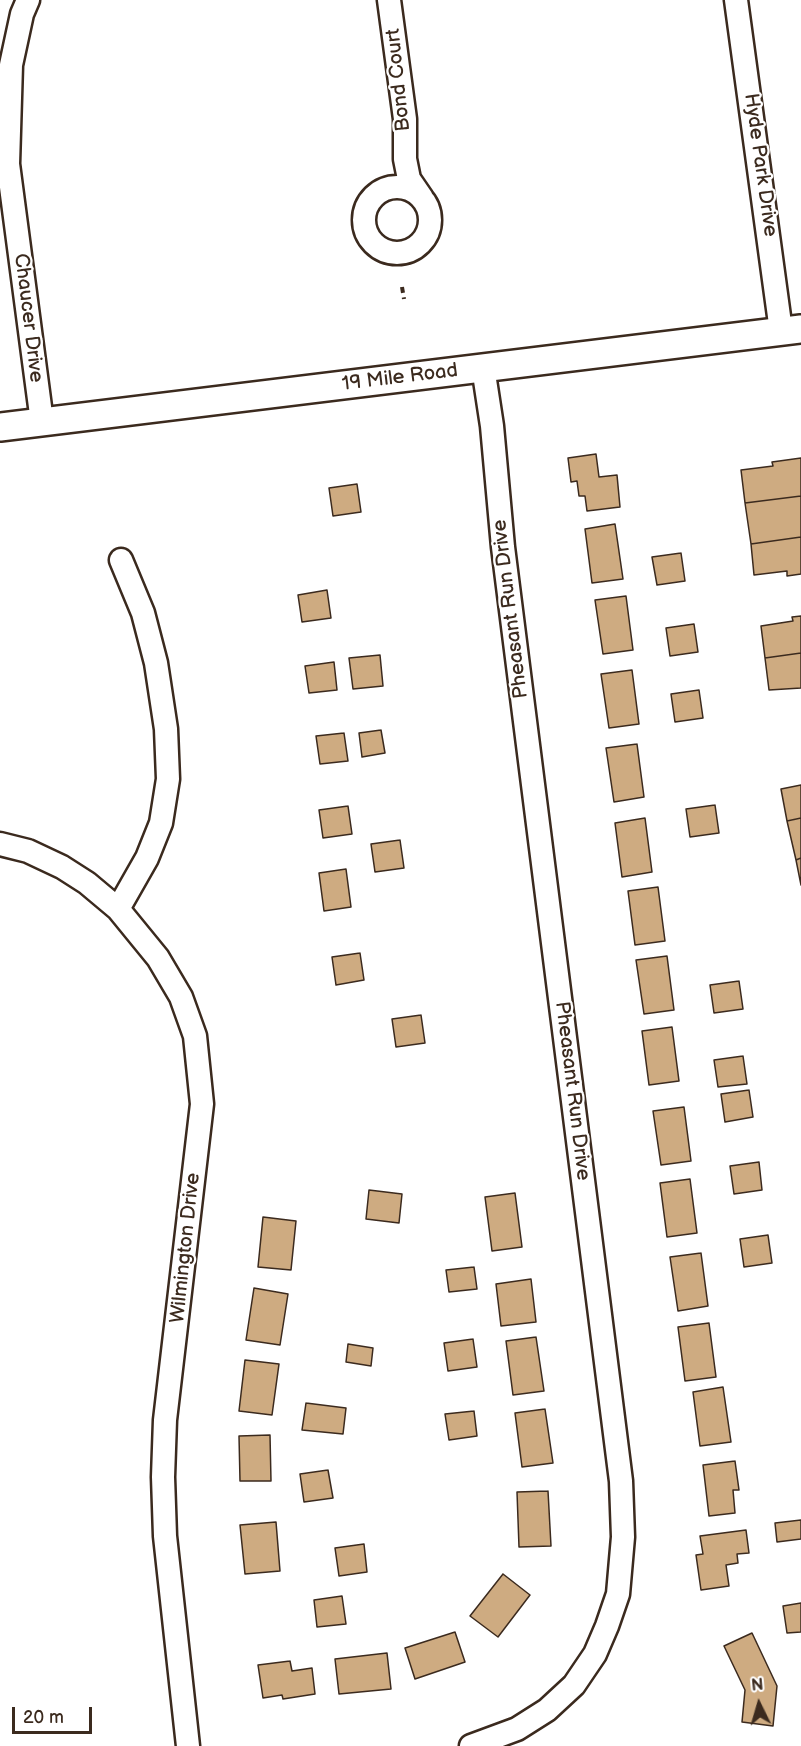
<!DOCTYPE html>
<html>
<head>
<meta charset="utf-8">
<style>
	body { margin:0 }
	#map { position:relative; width:801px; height:1746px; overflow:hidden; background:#fff; font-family:"Balsamiq Sans",sans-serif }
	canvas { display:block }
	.north { position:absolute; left:729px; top:1674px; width:60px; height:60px; -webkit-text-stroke:4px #fff; paint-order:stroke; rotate:355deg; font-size:16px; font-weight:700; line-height:24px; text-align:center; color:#3b2a1e }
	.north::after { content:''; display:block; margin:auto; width:21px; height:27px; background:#3b2a1e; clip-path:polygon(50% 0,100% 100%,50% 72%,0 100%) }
	.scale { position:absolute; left:12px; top:1707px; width:80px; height:27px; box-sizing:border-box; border:3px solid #3b2a1e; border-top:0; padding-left:8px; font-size:18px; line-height:21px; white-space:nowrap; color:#3b2a1e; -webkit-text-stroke:4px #fff; paint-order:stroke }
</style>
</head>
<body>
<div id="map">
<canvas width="801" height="1746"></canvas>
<div class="north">N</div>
<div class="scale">20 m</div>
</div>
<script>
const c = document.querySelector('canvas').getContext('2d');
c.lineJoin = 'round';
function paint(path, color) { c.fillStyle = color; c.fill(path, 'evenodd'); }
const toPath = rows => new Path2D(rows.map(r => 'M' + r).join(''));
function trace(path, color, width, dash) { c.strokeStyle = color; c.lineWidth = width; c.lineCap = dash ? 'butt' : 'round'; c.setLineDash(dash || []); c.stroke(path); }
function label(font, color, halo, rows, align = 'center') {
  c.font = font + ' "Balsamiq Sans",sans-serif'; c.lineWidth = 4.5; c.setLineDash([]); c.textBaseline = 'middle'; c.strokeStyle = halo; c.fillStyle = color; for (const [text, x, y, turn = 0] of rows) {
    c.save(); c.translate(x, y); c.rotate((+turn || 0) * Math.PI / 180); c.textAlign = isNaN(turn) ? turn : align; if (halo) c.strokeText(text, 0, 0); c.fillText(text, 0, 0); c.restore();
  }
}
const building = toPath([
	[596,454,599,477,617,475,620,507,587,511,585,496,579,496,577,481,571,482,568,458,596,454],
	[801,458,801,496,745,503,741,470,773,466,772,462,801,458],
	[357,484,361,512,333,516,329,488,357,484],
	[801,496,801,537,751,544,745,503,801,496],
	[615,524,623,579,592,583,585,529,615,524],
	[801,537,801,574,787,576,787,571,754,575,751,544,801,537],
	[681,553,685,581,657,585,652,557,681,553],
	[327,590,331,618,302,622,298,595,327,590],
	[626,596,633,650,603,654,595,600,626,596],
	[801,616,801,653,765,658,761,626,793,621,792,617,801,616],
	[694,624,698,652,670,656,666,628,694,624],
	[801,653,801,688,769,690,765,658,801,653],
	[380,655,383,686,353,689,349,658,380,655],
	[334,662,337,690,309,693,305,666,334,662],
	[632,670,639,724,609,728,601,674,632,670],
	[699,690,703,718,675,722,671,694,699,690],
	[381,730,385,753,362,757,359,733,381,730],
	[344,733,348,761,320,764,316,736,344,733],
	[637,744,644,797,614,802,606,748,637,744],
	[801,785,801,818,787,821,781,789,801,785],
	[715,805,719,833,690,837,686,809,715,805],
	[348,806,352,834,323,838,319,810,348,806],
	[645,818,652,872,622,877,615,823,645,818],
	[801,818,801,858,796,860,787,821,801,818],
	[400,840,404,868,375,872,371,844,400,840],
	[801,858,801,885,796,860,801,858],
	[346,869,351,907,324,911,319,873,346,869],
	[658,887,665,941,635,945,628,891,658,887],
	[360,953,364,980,336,985,332,957,360,953],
	[667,956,674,1010,644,1014,636,960,667,956],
	[739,981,743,1009,714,1013,710,985,739,981],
	[421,1015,425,1043,396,1047,392,1019,421,1015],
	[672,1027,679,1081,649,1085,642,1031,672,1027],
	[743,1056,747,1084,718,1087,714,1060,743,1056],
	[749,1090,753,1117,725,1122,721,1094,749,1090],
	[684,1107,691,1161,661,1165,653,1111,684,1107],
	[759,1162,762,1190,734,1194,730,1166,759,1162],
	[690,1179,697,1233,667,1237,660,1183,690,1179],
	[369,1190,402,1194,399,1223,366,1219,369,1190],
	[515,1193,522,1247,492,1251,485,1197,515,1193],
	[263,1217,296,1221,291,1270,258,1267,263,1217],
	[768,1235,772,1263,744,1267,740,1239,768,1235],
	[701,1253,708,1306,678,1311,670,1257,701,1253],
	[474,1267,477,1289,449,1292,446,1270,474,1267],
	[531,1279,536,1322,501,1326,496,1284,531,1279],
	[254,1288,288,1294,280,1345,246,1340,254,1288],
	[709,1323,716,1377,685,1381,678,1327,709,1323],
	[536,1337,544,1391,513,1395,506,1341,536,1337],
	[473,1339,477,1367,448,1371,444,1343,473,1339],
	[348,1344,373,1348,371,1366,346,1362,348,1344],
	[245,1360,279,1364,272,1415,239,1411,245,1360],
	[723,1387,731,1442,700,1446,693,1392,723,1387],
	[306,1403,346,1408,343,1434,302,1430,306,1403],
	[545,1409,553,1463,522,1467,515,1413,545,1409],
	[474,1411,477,1436,449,1440,445,1414,474,1411],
	[270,1435,271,1481,240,1481,239,1436,270,1435],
	[735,1461,739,1490,733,1490,735,1513,709,1516,703,1465,735,1461],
	[328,1470,333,1498,304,1502,300,1474,328,1470],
	[548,1491,551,1546,519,1547,517,1492,548,1491],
	[801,1520,801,1539,777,1542,775,1523,801,1520],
	[276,1522,280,1571,245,1574,240,1525,276,1522],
	[746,1530,749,1553,737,1554,738,1563,726,1565,729,1586,701,1590,696,1555,703,1554,700,1536,746,1530],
	[364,1544,367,1572,339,1576,335,1548,364,1544],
	[503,1574,530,1595,498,1637,470,1616,503,1574],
	[342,1596,346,1624,317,1627,314,1600,342,1596],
	[801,1603,801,1632,787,1633,783,1606,801,1603],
	[455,1632,465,1662,415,1679,405,1648,455,1632],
	[752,1633,777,1686,773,1726,742,1722,745,1690,724,1646,752,1633],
	[387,1653,391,1689,339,1694,335,1659,387,1653],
	[290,1661,292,1671,312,1668,315,1694,283,1699,282,1695,263,1698,258,1665,290,1661]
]);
const path = toPath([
	[402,287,404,299]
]);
const minor = toPath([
	[28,0,22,14,11,65,8,164,42,422],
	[389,0,405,119,405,159,409,179,422,198],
	[736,0,781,331],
	'364 220a33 33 0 1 1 66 0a33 33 0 1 1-66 0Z',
	[0,844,28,851,62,867,87,883,118,909,158,958,181,997,195,1036,202,1104,165,1420,163,1477,165,1536,188,1746],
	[118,909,147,858,161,823,168,779,166,729,156,663,143,613,121,560],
	[471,1746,517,1729,547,1710,574,1685,595,1654,607,1626,618,1594,623,1537,621,1481,503,547,492,426,483,367]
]);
const tertiary = toPath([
	[0,427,801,329]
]);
const streetNames = [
	["Bond Court",399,80,-96],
	["Hyde Park Drive",760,165,82],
	["Chaucer Drive",28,318,83],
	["19 Mile Road",400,378,-7],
	["Pheasant Run Drive",511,609,-97],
	["Pheasant Run Drive",572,1091,83],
	["Wilmington Drive",186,1248,-84]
];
paint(building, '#ceab81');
trace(building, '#3b2a1e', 1.5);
trace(minor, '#3b2a1e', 27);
trace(tertiary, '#3b2a1e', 32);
trace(path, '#3b2a1e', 4, [6, 4.5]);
trace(minor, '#fff', 22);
trace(tertiary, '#fff', 27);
label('20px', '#3b2a1e', '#fff', streetNames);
</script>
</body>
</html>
